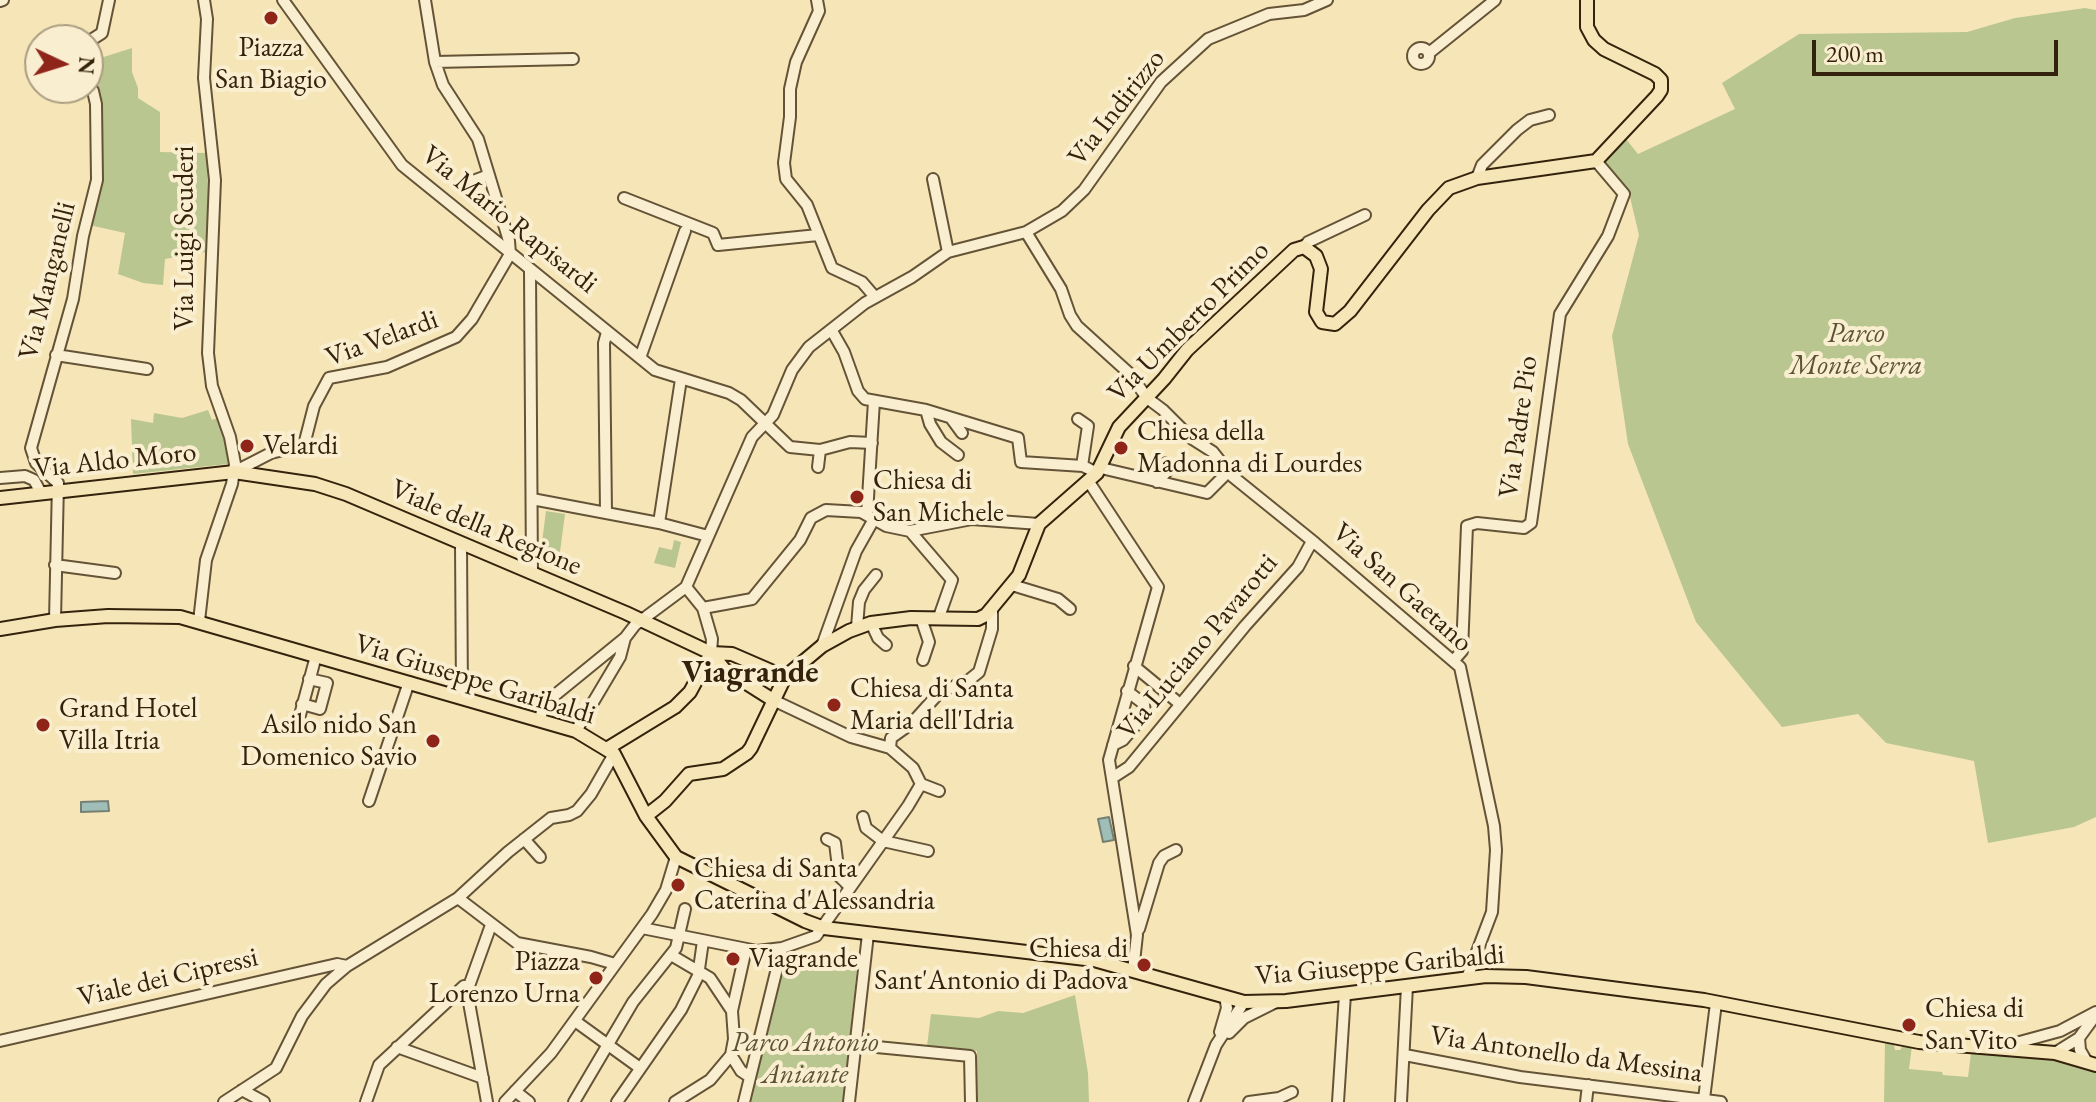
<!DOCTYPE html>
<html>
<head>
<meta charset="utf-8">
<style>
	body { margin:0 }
	#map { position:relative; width:2096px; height:1102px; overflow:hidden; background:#f6e6b7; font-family:"EB Garamond",serif }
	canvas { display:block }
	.north { position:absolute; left:24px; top:24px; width:80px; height:80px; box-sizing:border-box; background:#f9efd0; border:2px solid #ab9d82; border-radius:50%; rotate:94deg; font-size:22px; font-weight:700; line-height:32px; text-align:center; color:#35220c }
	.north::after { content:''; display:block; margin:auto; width:28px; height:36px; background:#8f2418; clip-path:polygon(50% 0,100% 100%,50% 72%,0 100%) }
	.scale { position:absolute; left:1812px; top:40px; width:246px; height:36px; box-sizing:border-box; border:4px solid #35220c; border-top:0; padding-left:10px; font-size:24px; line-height:28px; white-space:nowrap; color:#35220c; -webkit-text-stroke:6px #f9efd0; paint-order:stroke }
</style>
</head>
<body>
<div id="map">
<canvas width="2096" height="1102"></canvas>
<div class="north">N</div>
<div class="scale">200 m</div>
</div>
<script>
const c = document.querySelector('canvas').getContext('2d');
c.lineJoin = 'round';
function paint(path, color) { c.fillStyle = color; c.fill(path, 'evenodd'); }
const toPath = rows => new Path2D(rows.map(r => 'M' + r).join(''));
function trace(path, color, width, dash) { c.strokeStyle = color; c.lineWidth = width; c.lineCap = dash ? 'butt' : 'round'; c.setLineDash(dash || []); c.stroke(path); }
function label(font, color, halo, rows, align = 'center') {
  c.font = font + ' "EB Garamond",serif'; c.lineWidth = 8; c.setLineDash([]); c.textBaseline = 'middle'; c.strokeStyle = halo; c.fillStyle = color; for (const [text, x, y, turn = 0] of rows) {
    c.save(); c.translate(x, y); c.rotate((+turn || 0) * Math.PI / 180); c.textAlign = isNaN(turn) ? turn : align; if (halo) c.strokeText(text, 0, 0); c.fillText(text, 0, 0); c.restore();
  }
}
const green = toPath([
	[2085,8,2096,10,2096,817,2074,827,1988,843,1974,761,1886,743,1858,714,1782,727,1696,622,1628,444,1612,336,1639,235,1629,193,1605,162,1626,139,1638,154,1735,109,1722,83,1799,34,1967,32,2015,18],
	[132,48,132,72,138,88,138,98,160,112,160,152,207,153,209,223,207,252,165,259,163,285,143,283,118,274,125,233,89,225,99,135,100,98,88,80,88,62],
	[208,410,212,420,217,418,227,445,228,464,133,474,131,419,153,423,154,413,182,418],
	[546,511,565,514,560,552,541,550],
	[674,540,681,542,675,568,654,563,659,547,672,550],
	[790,961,857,967,843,1102,750,1102,785,962],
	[1075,995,1088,1073,1089,1102,977,1102,977,1051,927,1046,931,1014,979,1018,998,1011,1023,1013],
	[1885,1043,1894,1045,1895,1050,1900,1050,1903,1045,1912,1046,1909,1069,1942,1072,1943,1075,1968,1077,1971,1053,2055,1058,2096,1072,2096,1102,1884,1102]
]);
const water = toPath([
	[108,801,109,811,81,812,81,802,108,801],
	[1109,817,1114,840,1103,842,1098,819,1109,817]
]);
const minor = toPath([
	[283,0,402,165,655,370,729,393,741,400,790,447,820,450,850,442,872,443],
	[817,0,819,11,796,62,790,89,790,117,784,163,786,179,807,205,832,268,862,282,875,297],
	[0,1,3,0],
	[88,42,102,33,109,0],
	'1413 56a8 8 0 1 1 16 0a8 8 0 1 1-16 0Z',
	[1429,53,1495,0],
	[435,62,573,59],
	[1477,178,1482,165,1517,130,1530,120,1549,115],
	[933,179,948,252],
	[464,188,473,181,489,175],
	[624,198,713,233,718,245,818,235],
	[1026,232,1061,289,1070,315,1077,326,1130,374,1147,398,1163,410,1191,438,1213,452,1232,476,1315,543,1460,667,1494,826,1496,850,1492,912,1467,978],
	[1304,247,1308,242,1365,215],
	[530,271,532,573],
	[832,331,844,352,858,391,865,399,926,410,1018,438,1021,462,1083,466,1097,473],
	[56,355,147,369],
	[640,358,685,231],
	[926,410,930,424,941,442,958,455],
	[951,418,962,433],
	[1078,419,1088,426,1082,466],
	[818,467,820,450],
	[1101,468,1207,493,1228,472],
	[234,472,271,453,304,445,314,406,329,378,387,367,456,337,472,319,510,254,509,241,478,139,443,85,435,62,425,0],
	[0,478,25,476,34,480,41,493],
	[1089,482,1158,587,1109,760,1137,935,1133,971],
	[1157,482,1170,468,1166,463],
	[532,499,659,523,708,536],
	[606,512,604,343,607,332],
	[867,514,874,401],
	[659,523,681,379],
	[910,531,952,580,939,617],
	[461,543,462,697],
	[55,565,115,573],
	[1012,585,1058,599,1070,609],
	[686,587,752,437,773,415,792,370,809,347,865,303,912,277,948,252,1026,232,1062,211,1084,190,1161,82,1208,39,1269,14,1304,10,1327,0],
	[686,587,703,608,712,639,711,653],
	[703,608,752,599,800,540,811,518,826,510,861,512,886,526,910,531,972,519,1039,524],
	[921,618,929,642,923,660],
	[55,620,58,483,36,463,31,448,73,299,83,236,97,180,96,104,93,91,88,86],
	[199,621,206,560,232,484,235,464,230,437,212,386,208,353,215,180,204,78,207,19,204,0],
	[871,623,878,638,886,645],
	[857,627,859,602,864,590,876,575],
	[822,646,856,551,874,519],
	[1454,660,1462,651,1467,526,1477,523,1524,528,1531,523,1560,314,1608,236,1624,194,1596,161],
	[1134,666,1180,704],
	[773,700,851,737,890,748],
	[302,704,320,709,327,683,309,679],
	[300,715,316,656],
	[540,719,544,704,625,638,635,625,686,587],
	[576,731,620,657,625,638],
	[1113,745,1123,740,1145,714,1144,704,1127,691],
	[1112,778,1129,767,1245,626,1298,567,1310,545,1315,543],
	[921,784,939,791],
	[369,801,409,682],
	[863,817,866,828,883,841,928,851],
	[524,839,540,857],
	[827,839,835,843,839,876,850,887],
	[458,898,517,943,591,957,615,964],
	[642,928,757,951,782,948,816,936,908,806,921,784,913,768,890,748,891,738,912,723,939,693,969,680,979,672,992,629,992,610],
	[1139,929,1159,863,1164,856,1176,850],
	[671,955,710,978,732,1011],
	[575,1021,640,1068],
	[1220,1032,1227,1008,1225,996],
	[1229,1033,1244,1018,1276,1002],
	[0,1041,337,964,347,966],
	[856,1045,970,1056,971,1102],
	[2005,1046,2060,1031,2096,1012],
	[397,1047,483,1078],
	[2055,1053,2079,1038],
	[731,1055,741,1071,750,1077],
	[1405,1055,1520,1077,1721,1102],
	[2087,1062,2080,1050,2079,1038,2095,1016],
	[242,1090,264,1102],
	[515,1091,529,1102],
	[1704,1099,1716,1003],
	[224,1102,276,1068,302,1016,326,984,347,966,458,898,508,852,551,818,569,815,577,811,591,794,614,754],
	[366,1102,379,1065,464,986,469,986],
	[487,1102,468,997,469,986,491,925],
	[505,1102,551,1053,652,914,666,890,676,857],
	[574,1102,633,1002,676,948,685,909],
	[617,1102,681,1010,698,976,703,941],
	[675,1102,710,1080,731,1055,734,1039,732,1011,746,949],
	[744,1102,782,948],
	[849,1102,868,934],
	[1194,1102,1216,1045,1244,1002],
	[1249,1102,1279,1098,1292,1092],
	[1338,1102,1345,994],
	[1401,1102,1407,986],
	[1586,1102,1588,1085]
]);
const major = toPath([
	[0,498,234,472,315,484,346,494,626,613,711,653,732,654,785,677],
	[0,629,55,620,108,616,180,617,576,731,614,754,646,816,676,857,805,921,824,928,1094,960,1244,1002,1286,1001,1486,976,1526,977,1704,1000,1919,1042,2055,1053,2096,1065],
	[711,653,724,669,773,700],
	[608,748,675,707,690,692,711,653],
	[646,816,665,801,689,774,723,769,747,753,751,748,785,677,822,646,849,631,871,623,911,618,978,619,986,615,1019,575,1039,524,1097,473,1119,427,1164,379,1187,350,1294,250,1304,247,1316,256,1321,269,1316,312,1322,322,1335,324,1350,311,1428,210,1449,188,1477,178,1596,161,1657,96,1661,90,1661,80,1655,74,1604,49,1594,40,1587,27,1587,0]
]);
const markers = [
	[271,18,8,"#8f2418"],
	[247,446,8,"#8f2418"],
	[1121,448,8,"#8f2418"],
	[857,497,8,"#8f2418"],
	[834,705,8,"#8f2418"],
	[43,725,8,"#8f2418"],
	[433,741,8,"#8f2418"],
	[678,885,8,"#8f2418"],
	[733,959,8,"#8f2418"],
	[1144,965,8,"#8f2418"],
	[596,978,8,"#8f2418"],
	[1909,1025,8,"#8f2418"]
];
const poiNames = [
	["Piazza",271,48,"center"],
	["San Biagio",271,80,"center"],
	["Chiesa della",1137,432],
	["Madonna di Lourdes",1137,464],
	["Velardi",263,446],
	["Chiesa di",873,481],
	["San Michele",873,513],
	["Chiesa di Santa",850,689],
	["Maria dell'Idria",850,721],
	["Grand Hotel",59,709],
	["Villa Itria",59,741],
	["Asilo nido San",417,725,"right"],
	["Domenico Savio",417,757,"right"],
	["Chiesa di Santa",694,869],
	["Caterina d'Alessandria",694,901],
	["Chiesa di",1128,949,"right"],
	["Sant'Antonio di Padova",1128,981,"right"],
	["Viagrande",749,959],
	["Piazza",580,962,"right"],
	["Lorenzo Urna",580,994,"right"],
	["Chiesa di",1925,1009],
	["San Vito",1925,1041]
];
const streetNames = [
	["Via Indirizzo",1117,108,-52],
	["Via Mario Rapisardi",509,220,39],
	["Via Luigi Scuderi",185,238,-90],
	["Via Manganelli",48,281,-76],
	["Via Umberto Primo",1189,322,-45],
	["Via Velardi",382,339,-20],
	["Via Padre Pio",1519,427,-82],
	["Via Aldo Moro",115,461,-6],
	["Viale della Regione",486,528,23],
	["Via San Gaetano",1402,588,42],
	["Via Luciano Pavarotti",1198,647,-50],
	["Via Giuseppe Garibaldi",475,680,17],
	["Via Giuseppe Garibaldi",1380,966,-5],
	["Viale dei Cipressi",168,978,-13],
	["Via Antonello da Messina",1566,1055,8]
];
const parkNames = [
	["Parco",1856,334],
	["Monte Serra",1856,366],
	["Parco Antonio",805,1043],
	["Aniante",805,1075]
];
const quarterNames = [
	["Viagrande",750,673]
];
paint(green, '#bac690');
paint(water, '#9fbeb7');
trace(water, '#758073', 2);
trace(minor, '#655337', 14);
trace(major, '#35220c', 16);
trace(minor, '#f9efd0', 10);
trace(major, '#f6e6b7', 12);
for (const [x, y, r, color] of markers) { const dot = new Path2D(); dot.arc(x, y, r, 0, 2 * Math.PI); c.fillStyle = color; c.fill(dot); trace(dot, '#f9efd0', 3); }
label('28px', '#35220c', '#f9efd0', poiNames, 'left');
label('28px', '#35220c', '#f9efd0', streetNames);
label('italic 28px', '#5d5334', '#f9efd0', parkNames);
label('bold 32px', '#35220c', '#f9efd0', quarterNames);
</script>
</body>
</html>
